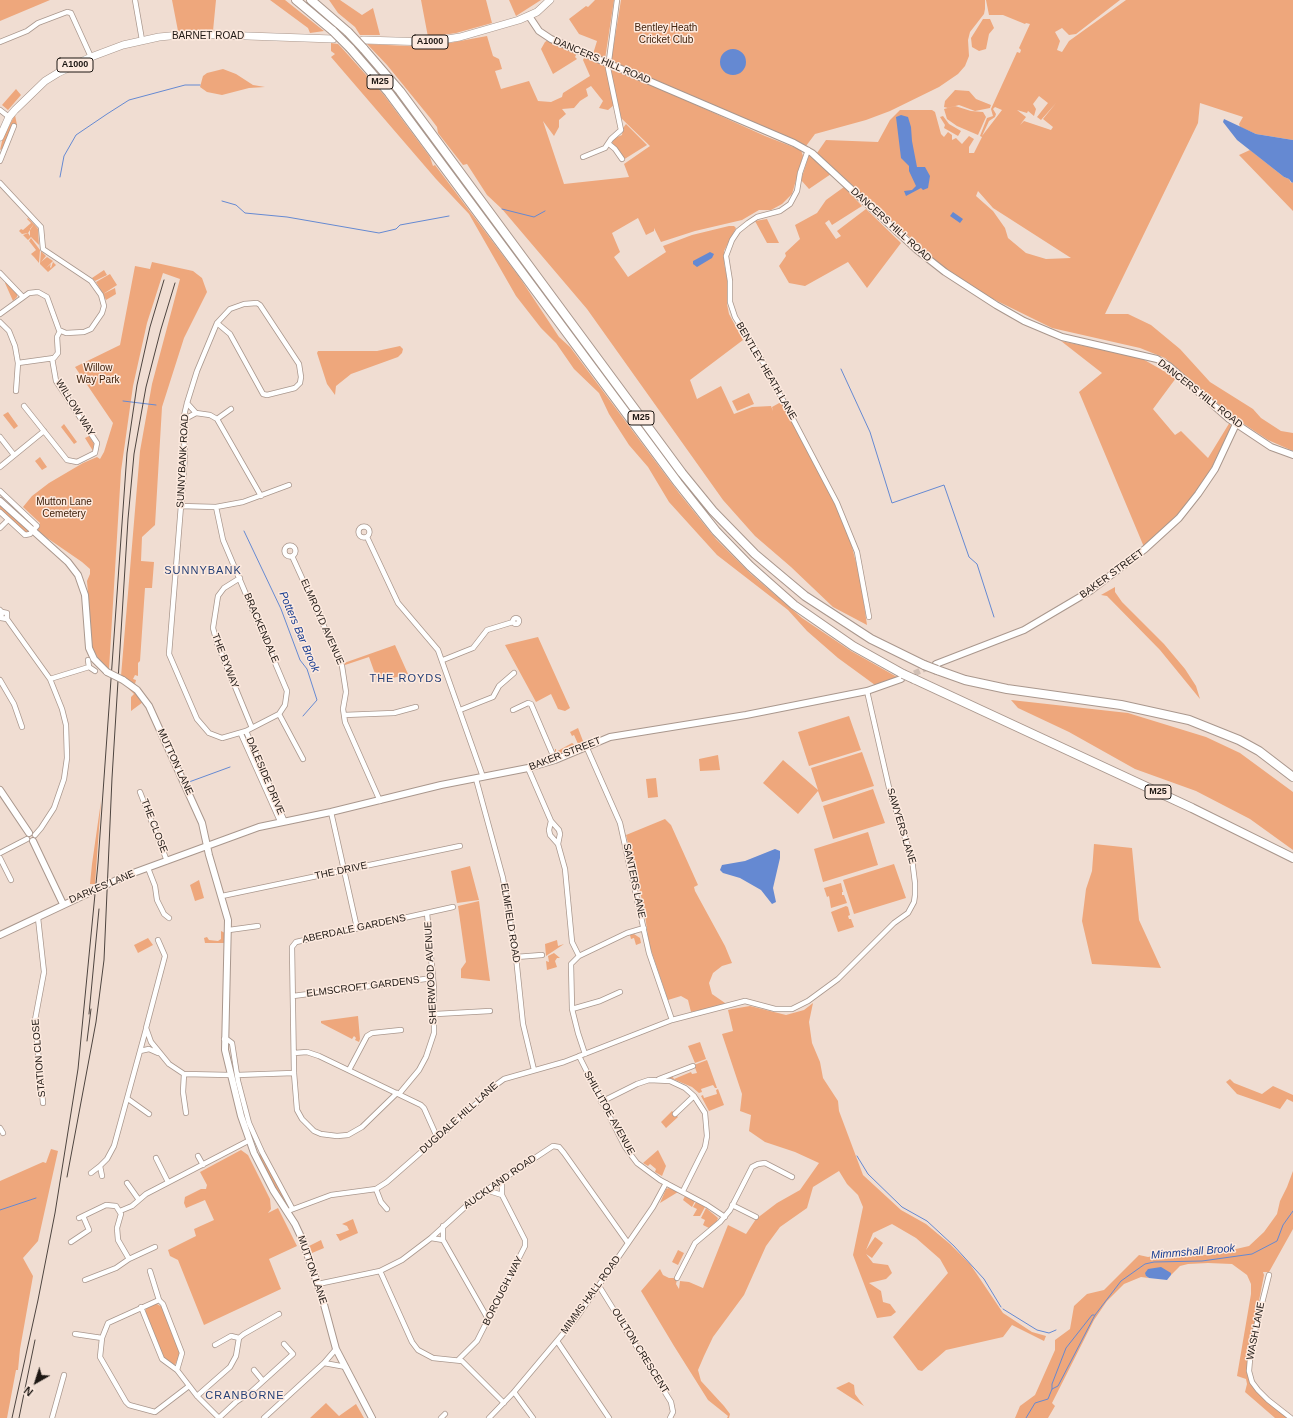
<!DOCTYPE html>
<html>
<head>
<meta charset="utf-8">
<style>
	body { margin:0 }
	#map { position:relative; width:1293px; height:1418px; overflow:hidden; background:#f0ddd2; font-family:Arial,sans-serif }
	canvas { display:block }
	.north { position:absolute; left:16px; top:1362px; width:40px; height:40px; -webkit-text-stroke:3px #fdeadf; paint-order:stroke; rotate:219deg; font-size:11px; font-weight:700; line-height:16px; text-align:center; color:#1d1713 }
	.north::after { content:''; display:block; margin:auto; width:14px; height:18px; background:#1d1713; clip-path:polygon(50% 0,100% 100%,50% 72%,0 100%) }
</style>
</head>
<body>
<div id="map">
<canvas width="1293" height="1418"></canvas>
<div class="north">N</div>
</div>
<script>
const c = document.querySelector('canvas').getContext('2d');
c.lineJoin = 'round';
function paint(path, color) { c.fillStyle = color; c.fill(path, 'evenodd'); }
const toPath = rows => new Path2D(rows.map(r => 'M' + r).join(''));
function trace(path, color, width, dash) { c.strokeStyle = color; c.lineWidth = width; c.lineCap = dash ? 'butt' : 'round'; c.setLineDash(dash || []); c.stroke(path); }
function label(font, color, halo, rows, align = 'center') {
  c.font = font + ' Arial,sans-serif'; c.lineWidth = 3; c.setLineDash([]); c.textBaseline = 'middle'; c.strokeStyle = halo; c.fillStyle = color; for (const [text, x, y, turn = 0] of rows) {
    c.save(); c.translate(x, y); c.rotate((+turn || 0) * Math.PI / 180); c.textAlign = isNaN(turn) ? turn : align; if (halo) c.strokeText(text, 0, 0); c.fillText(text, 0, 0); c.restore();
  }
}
const green = toPath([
	[0,0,50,0,0,21],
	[172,0,216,0,213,31,178,31],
	[270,0,285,0,324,31,310,33,308,28],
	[329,0,340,0,362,15,373,8,380,35,360,35,355,27,338,13],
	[421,0,486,0,492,23,456,33,428,37],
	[509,0,541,0,516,16],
	[595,0,614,0,605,59,593,54,597,41,579,34,569,19,586,6,588,7],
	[621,0,985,0,985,9,984,14,970,32,968,40,969,56,965,66,958,74,939,87,890,111,866,120,815,134,806,146,611,62],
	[986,0,1120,0,1076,34,1069,35,1062,28,1055,32,1060,41,1057,50,1062,52,1069,41,1126,0,1293,0,1293,140,1256,134,1240,127,1239,124,1243,117,1200,103,1198,123,1105,314,1128,314,1151,325,1180,349,1210,382,1253,409,1261,418,1281,431,1293,433,1293,451,1268,440,1232,416,1165,358,1140,348,1052,328,985,295,938,263,817,153,826,140,878,142,890,120,900,110,932,110,935,112,941,134,944,137,948,132,952,135,952,140,956,138,962,144,969,136,974,139,969,147,969,153,974,153,982,137,980,136,987,118,993,116,991,109,1017,52,1020,53,1021,50,1019,48,1030,24,1026,23,1025,24,1003,15,989,15],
	[1039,96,1048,103,1037,117,1041,120,1056,103,1043,119,1053,127,1051,130,1024,121,1020,125,1026,117,1017,110,1027,113,1028,111,1034,116,1036,109,1033,104],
	[995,107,1002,110,982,136,989,121,995,117,996,114,993,109],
	[978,191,993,208,1071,258,1046,259,1026,253,1008,238,1005,228,993,211,976,196],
	[983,19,990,19,994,28,989,34,986,49,979,51,972,47,971,38],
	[487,36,493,56,499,59,502,69,495,71,501,89,529,81,538,101,551,102,562,97,563,93,590,76,583,60,585,56,606,65,614,105,608,110,599,108,603,101,591,86,586,89,588,96,580,101,574,108,562,109,566,114,559,120,559,127,554,136,543,121,564,184,629,177,624,164,650,146,621,118,611,73,612,67,765,136,801,150,803,156,792,194,782,204,771,210,759,210,742,220,695,231,661,242,654,228,654,231,646,235,638,218,612,233,620,252,614,257,628,277,666,252,663,246,692,235,729,226,734,226,736,228,724,251,724,263,728,283,727,304,729,314,743,340,690,380,697,399,721,386,734,414,752,407,771,406,773,411,772,407,781,402,829,490,851,543,860,578,867,625,833,607,791,567,755,536,723,500,587,309,502,209,487,195,467,164,463,165,438,133,437,127,431,119,387,65,367,44,428,47],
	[548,40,577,53,575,57,577,59,553,74,541,49,545,42],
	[331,43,338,44,341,47,384,95,430,157,433,166,435,165,520,278,559,337,570,347,679,493,716,539,751,574,802,618,851,651,897,677,875,685,838,658,807,631,788,610,717,555,669,502,648,467,629,445,609,414,599,393,574,369,556,343,541,328,516,296,469,214,436,179,331,57,335,54,331,51],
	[223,69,236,74,253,85,265,87,249,88,222,95,207,92,200,87,203,76,207,73],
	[16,89,21,95,8,110,2,105],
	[955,90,969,91,976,99,991,105,990,108,975,111,959,105,948,108,944,107,945,101],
	[955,106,971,111,983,112,986,117,978,135,957,126,947,119,944,109],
	[15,115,17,125,4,148,0,150,3,137],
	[943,116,949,124,961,131,958,136,944,128,945,125,940,117],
	[626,124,647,145,623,160,612,142,615,138,622,135,623,128],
	[1250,150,1284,177,1289,179,1291,183,1293,182,1293,211,1239,155],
	[809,155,813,157,831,174,809,189,801,180],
	[844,187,862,206,832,225,829,220,825,223,836,239,841,236,837,231,866,209,901,243,867,288,848,262,805,286,789,283,779,266,786,256,785,253,800,239,795,225,817,213,826,200],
	[28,218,34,224,28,233,22,234,19,231,21,229,23,230,31,223,27,219],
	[767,219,779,243,767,243,755,221],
	[34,224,38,229,39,245,31,237,28,240,23,235,28,233,30,236,30,229],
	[31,238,40,250,39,263,34,257,39,252,34,257,31,254,36,250,29,241],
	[41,251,46,256,41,262,47,257,53,261,46,268,51,264,50,267,51,268,53,262,56,265,48,272,40,264],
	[152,262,193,271,202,278,207,292,184,338,162,407,155,525,142,537,141,561,154,562,152,588,145,588,140,661,138,663,138,676,135,675,133,679,136,680,135,684,121,676,140,451,152,384,180,279,163,273,147,323,133,386,121,471,109,669,98,658,92,647,87,581,90,574,90,569,82,562,37,531,40,523,23,507,32,496,49,483,83,463,97,457,100,459,104,452,113,423,75,367,120,345,135,266,150,269],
	[104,270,107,275,95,281,92,278],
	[110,274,117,285,103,294,96,282],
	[6,282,17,294,17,297,13,301,5,283],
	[115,288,116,294,106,300,103,294],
	[1061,341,1141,358,1176,378,1153,409,1175,435,1181,431,1208,458,1230,422,1231,427,1212,467,1196,494,1176,518,1144,547,1079,392,1102,373],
	[400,346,403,349,402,353,398,357,351,374,336,386,335,395,327,384,317,353,318,351,377,351],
	[749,393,754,404,737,411,732,401],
	[8,412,18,426,14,429,3,415],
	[64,424,77,442,74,444,61,427],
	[89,436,94,444,93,451,85,438],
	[40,457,47,467,42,470,35,461],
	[0,505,29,531,28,533,26,533,0,511],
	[1115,587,1115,592,1122,602,1164,644,1185,669,1196,686,1200,699,1160,650,1107,596,1101,595],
	[538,637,570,708,565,711,558,709,551,694,536,702,505,645],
	[395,645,408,674,378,682,369,657,345,665,344,663],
	[126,686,136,693,143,702,131,711,131,697,134,694],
	[1011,700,1128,713,1206,737,1240,753,1293,792,1293,850,1250,819,1196,791,1135,769,1069,732,1018,708],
	[849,716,861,750,809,766,798,732],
	[578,728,583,741,583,744,579,746,574,735,572,736,570,732],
	[572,743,575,745,575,748,555,755,555,749,556,749,556,752],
	[862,752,874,786,822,802,818,791,798,814,763,783,783,760,818,790,811,768],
	[718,755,720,770,700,771,699,759],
	[656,778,658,797,648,798,646,779],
	[873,789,885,823,833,839,823,806],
	[101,801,95,884,90,884,92,864],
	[665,819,671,825,698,885,694,887,695,891,725,946,732,963,722,966,713,973,709,983,712,994,725,1003,724,1005,691,1012,688,1000,681,996,668,1000,649,944,644,908,626,835],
	[868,832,878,865,823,882,814,849],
	[1094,844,1132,848,1139,920,1161,968,1092,964,1082,921,1086,889,1092,871],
	[894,864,906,898,854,914,843,880],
	[470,866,479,900,457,903,451,871],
	[199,880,204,898,195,901,190,885],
	[841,883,843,892,842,892,842,895,844,895,847,903,831,908,829,896,827,897,824,888],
	[479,901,490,981,461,978,461,969,466,962,458,906],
	[846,906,848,907,850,915,848,916,849,919,851,919,854,927,838,932,831,912],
	[221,931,225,933,225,943,205,943,204,938,207,937,209,940,218,941,221,939],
	[634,934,640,938,641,943,636,945,634,938,631,939,630,935],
	[148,938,153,945,138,953,134,945],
	[557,940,558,946,564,944,546,956,545,944],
	[554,953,560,958,557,958,555,961,557,967,547,970,546,961,549,962,548,956],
	[813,1003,809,1022,812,1043,820,1062,823,1078,838,1101,839,1111,863,1175,901,1210,926,1224,950,1244,970,1264,1003,1313,1032,1332,1046,1336,1044,1341,1012,1325,1003,1337,946,1350,922,1371,918,1370,893,1337,948,1273,940,1259,916,1238,892,1224,873,1233,866,1250,875,1237,883,1243,872,1258,866,1254,873,1263,888,1265,892,1273,886,1279,869,1283,881,1291,883,1302,890,1304,896,1312,891,1316,877,1318,853,1255,863,1207,858,1195,847,1184,839,1171,813,1187,807,1208,780,1227,766,1246,744,1295,713,1337,704,1356,698,1370,701,1381,724,1406,730,1414,729,1418,727,1418,728,1416,708,1400,674,1346,641,1291,660,1269,663,1275,669,1278,675,1278,677,1280,676,1284,679,1289,680,1281,689,1282,703,1288,728,1225,746,1234,756,1219,777,1203,800,1190,819,1163,795,1152,765,1142,749,1131,751,1115,740,1111,742,1094,722,1034,733,1031,728,1010,732,1009,750,1006,786,1015,804,1010],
	[358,1016,360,1039,359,1042,355,1040,356,1038,354,1036,352,1039,321,1023,321,1021],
	[700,1042,706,1059,695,1063,688,1046],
	[707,1060,717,1088,715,1088,713,1085,701,1089,702,1092,699,1093,692,1087,668,1077,672,1076,674,1079,691,1072,692,1074,697,1073,694,1065],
	[1230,1079,1234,1083,1262,1094,1273,1086,1293,1095,1293,1102,1287,1099,1280,1109,1237,1094,1226,1082],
	[718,1089,724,1105,709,1111,701,1096,703,1095,704,1098,717,1094,716,1090],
	[672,1111,678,1117,666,1128,661,1122],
	[51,1149,58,1151,38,1241,23,1258,33,1276,20,1349,18,1370,16,1370,7,1418,0,1418,0,1181,43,1162,46,1163],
	[241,1150,248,1155,270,1199,271,1209,268,1213,278,1208,297,1246,269,1259,281,1289,204,1325,178,1260,170,1256,168,1250,196,1236,194,1229,214,1220,205,1200,186,1208,184,1203,185,1197,201,1189,206,1189,207,1185,200,1172],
	[658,1150,666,1166,662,1176,655,1172,656,1169,650,1164,648,1166,643,1163],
	[261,1154,288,1205,287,1205,276,1189,258,1155],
	[1293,1171,1293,1229,1269,1272,1263,1272,1264,1275,1247,1362,1248,1377,1251,1382,1288,1418,1275,1418,1245,1392,1247,1384,1246,1379,1237,1376,1251,1294,1251,1284,1247,1275,1232,1264,1208,1263,1188,1264,1180,1266,1171,1275,1171,1273,1146,1276,1149,1278,1141,1277,1124,1284,1107,1301,1094,1320,1052,1403,1055,1406,1048,1418,1015,1418,1020,1406,1035,1395,1055,1350,1055,1340,1070,1329,1074,1306,1087,1294,1104,1290,1139,1255,1148,1257,1164,1254,1210,1255,1249,1246,1264,1232,1277,1214,1280,1201,1287,1187],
	[669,1188,678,1192,660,1203,666,1189],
	[685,1196,695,1201,692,1207,683,1200],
	[696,1202,705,1207,700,1216,693,1216,697,1209,693,1207],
	[706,1208,718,1218,717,1221,709,1228,703,1225,705,1220,701,1218],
	[353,1219,358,1233,340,1241,336,1234,339,1234,349,1230,347,1226,342,1224],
	[321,1240,324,1248,312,1253,309,1246],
	[678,1250,684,1253,678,1265,672,1262],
	[151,1304,157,1304,162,1307,179,1351,179,1356,175,1365,164,1360,145,1313,146,1309],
	[849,1382,854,1385,855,1394,864,1406,836,1388],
	[326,1403,339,1416,356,1404,364,1418,310,1418]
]);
const water = toPath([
	'720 62a13 13 0 1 1 26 0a13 13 0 1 1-26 0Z',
	[901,115,908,117,911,127,912,141,917,167,925,167,930,176,928,188,923,190,921,188,906,196,904,191,912,190,916,186,909,171,909,166,901,158,896,117],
	[1224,119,1256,134,1293,140,1293,182,1292,183,1289,179,1284,177,1237,140,1223,122],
	[953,212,963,219,960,223,950,216],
	[710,252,714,254,712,258,697,267,693,264,693,261],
	[775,849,780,851,780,858,773,888,776,902,772,904,761,890,740,878,723,873,720,870,722,865,745,861],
	[1161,1267,1171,1273,1171,1275,1167,1280,1149,1278,1146,1276,1145,1273,1148,1269]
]);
const stream = toPath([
	[60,177,64,156,76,135,107,114,129,100,185,85,200,85],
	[222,201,236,205,245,213,287,217,379,233,396,229,400,225,449,216],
	[502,209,534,217,545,211],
	[841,369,870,432,892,503,944,485,969,557,977,564,994,617],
	[123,401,156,405],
	[244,531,281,609,300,660,307,669,317,700,303,716],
	[189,782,230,767],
	[857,1156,868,1174,902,1207,927,1221,954,1246,984,1279,1001,1307],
	[0,1210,36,1198],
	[1003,1309,1037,1330,1049,1333,1056,1330],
	[1052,1389,1052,1384,1066,1348,1092,1315,1094,1315],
	[1026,1418,1035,1403,1048,1399,1052,1389,1058,1386,1095,1315,1121,1281,1145,1264,1154,1262,1202,1261,1252,1254,1277,1241,1283,1225,1293,1211]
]);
const secondaryTunnel = toPath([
	[906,677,931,666]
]);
const street = toPath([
	[135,0,142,40],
	[0,42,27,31,38,23,67,12,71,13,91,57],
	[0,110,9,117],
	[609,144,615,149,622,159],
	[808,150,800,173,797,191,790,204,780,211,757,217,748,223,738,231,732,240,726,256,730,281,730,302,735,317,764,364,837,503,857,552,869,617],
	[583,157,605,148,611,139,621,130,608,68,617,0],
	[0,161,14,126],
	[0,183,41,227,43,249,91,281,101,295,104,306,102,313,91,329,84,332,66,333,59,330,47,297,38,292,29,293,0,314],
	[0,273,23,297],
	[0,322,9,331,15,346,18,363,16,391],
	[18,363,54,358,58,353,57,337,60,331],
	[187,403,196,413,210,415,217,419,261,496],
	[24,406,67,460,77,462,95,453,97,443,56,381,52,358],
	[217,419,231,409],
	[183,420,196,413],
	[0,437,14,455],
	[0,467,44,431],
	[0,491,37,526,30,534,25,535,0,512],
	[180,506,216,507,243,502,289,485],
	[216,507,223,540,287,691,285,705,279,714,246,731,222,738,209,733,197,719,169,654,185,456,183,420,187,403,197,371,217,323,230,309,244,304,257,303,260,305,299,364,301,377,300,383,295,388,267,395,263,394,230,334,217,323],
	'358.5 532a5.5 5.5 0 1 1 11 0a5.5 5.5 0 1 1-11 0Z',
	[0,528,8,520],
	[367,537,398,603,438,650,483,777],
	'284.5 551a5.5 5.5 0 1 1 11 0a5.5 5.5 0 1 1-11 0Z',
	[292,556,342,666,346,692,343,709,345,722,380,801],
	[240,578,224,588,218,596,213,628,217,643,252,728],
	[0,610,2,612,7,613,7,619,50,679,62,709,66,725,67,758,64,779,54,808,41,828,35,835],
	[2,612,1,618,7,619],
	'513 621a3 3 0 1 1 6 0a3 3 0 1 1-6 0Z',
	[88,660,89,667],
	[443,660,473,648,487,630,513,622],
	[50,679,89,667,95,671],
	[0,680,14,704,22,727],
	[460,710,493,697,499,686,514,673],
	[513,710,528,703,531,704,555,760],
	[279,714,303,759],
	[344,715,394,713,416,707],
	[246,731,284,820],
	[241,734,280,821],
	[586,746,620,823,649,953,672,1020],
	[528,768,551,821,559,830,560,834,558,844],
	[476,779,503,878,516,957,523,1024,534,1070],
	[140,792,167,861],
	[331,812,357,928],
	[551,821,549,830,550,835,558,844,565,869,572,942,579,956],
	[0,853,27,839],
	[0,858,11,880],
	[148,868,155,886,157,900,164,914,169,918],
	[222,896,460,846],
	[38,918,44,972,35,1020,43,1103],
	[229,930,258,926],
	[158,940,165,956,146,1028,151,1042,169,1064,184,1074,230,1075],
	[516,957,542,955],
	[293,996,433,978],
	[572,1009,600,1001,620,992],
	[436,1014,490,1011],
	[146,1029,140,1051,149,1049,158,1053],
	[224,1039,228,1040,232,1043,238,1081,249,1123,262,1152,292,1208],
	[294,1053,307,1052,319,1056,421,1105,424,1108,437,1137],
	[585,1054,578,1033,572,1009,571,964,579,956,627,933,644,928],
	[579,1056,625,1147,637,1163,660,1180,707,1205,725,1217],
	[349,1070,367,1036,372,1033,401,1030],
	[184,1074,183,1092,186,1113],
	[237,1075,294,1073],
	[659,1079,693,1066],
	[397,1093,362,1127,348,1135,337,1136,321,1134,314,1131,302,1119,297,1110,294,1073,292,947,296,942,453,907],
	[399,1094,419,1070,426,1057,434,1033,434,989,427,913],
	[128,1099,149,1114],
	[601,1102,637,1084,649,1080,670,1081,685,1088,694,1096,705,1113,707,1136,705,1147,683,1191],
	[675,1114,694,1096],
	[0,1128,3,1133],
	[198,1156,203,1165],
	[156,1158,168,1182],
	[91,1173,100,1166],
	[102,1176,100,1166,107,1159,114,1146,140,1051],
	[127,1183,139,1200],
	[376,1189,381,1202,387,1209],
	[486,1190,502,1195],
	[732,1205,756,1217],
	[120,1211,132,1206,146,1194,248,1141],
	[288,1211,331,1195,376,1189,387,1182,476,1104,489,1090,504,1079,564,1062,672,1020,745,1001,775,1009,792,1009,808,1001,838,979,894,923,908,913,914,902,915,895,915,883,912,859,890,792,867,691],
	[79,1218,106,1205,116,1206,121,1214,117,1228,118,1240,129,1259],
	[443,1226,443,1240,488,1319],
	[431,1238,443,1240],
	[71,1242,89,1230,83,1216],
	[150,1271,159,1300,163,1304,182,1353,177,1370],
	[380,1271,412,1342,418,1350,433,1358,462,1361,504,1403],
	[1269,1275,1251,1347,1249,1371,1252,1382,1258,1390,1268,1400,1291,1418],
	[677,1278,695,1243,720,1222,730,1210,752,1167,758,1164,765,1163,792,1177],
	[85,1280,116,1268,129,1259,155,1247],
	[318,1284,380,1271,402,1260,431,1238,476,1197,553,1146,559,1147,564,1153,628,1243],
	[599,1286,671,1402,673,1412,670,1418],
	[159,1300,108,1323,102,1338,100,1357,126,1402,129,1405,155,1412,189,1386],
	[141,1307,162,1359,177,1370,197,1396,219,1418],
	[75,1334,102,1338],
	[557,1341,609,1418],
	[215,1345,231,1336,239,1338],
	[459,1359,477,1341,525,1246,525,1240,502,1195,502,1179],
	[324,1363,346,1367],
	[254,1370,263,1381],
	[514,1392,533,1418],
	[197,1396,230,1367,236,1356,239,1338,244,1334,279,1314],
	[52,1418,64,1375],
	[219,1418,236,1402,251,1392,293,1354,284,1344],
	[264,1418,324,1363,336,1349],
	[441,1418,445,1414],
	[489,1418,514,1392,577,1317,653,1207,666,1183]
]);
const secondary = toPath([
	[529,16,539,31,551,39,794,143,812,153,917,250,945,272,996,305,1024,321,1062,337,1157,359,1169,366,1229,419,1271,447,1293,455],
	[0,501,68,562,78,575,85,595,89,648,94,659,107,672],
	[936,664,1024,630,1090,591,1145,549,1179,518,1198,494,1215,469,1236,424],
	[123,680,137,690,149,706,202,823,209,855,228,920,225,1050,241,1116,254,1153,273,1190,295,1224,302,1239,322,1297,336,1349,372,1418],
	[0,790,29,833],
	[33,841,63,904],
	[0,935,125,876,259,827,331,812,441,785,528,768,555,760,610,737,746,715,867,691,901,679]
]);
const primary = toPath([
	[363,40,429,42,460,37,519,20,537,12,550,0],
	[0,137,9,117,15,110,45,81,58,73,91,57,123,45,159,37,191,34,333,39]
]);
const highway = toPath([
	[296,0,333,31],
	[311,0,348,32],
	[350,48,389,93,678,483,716,531,750,566,794,605,853,646,903,674],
	[363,48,400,91,682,473,713,511,755,554,805,596,871,639,924,665],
	[937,670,965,680,1007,689,1121,705,1189,720,1239,740,1259,751,1293,777],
	[914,679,1192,808,1293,858]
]);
const rail = toPath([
	[89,1014,99,909],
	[87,1041,91,1009],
	[67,1177,96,1022,104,960,112,778,128,519,134,454,146,387,161,329,175,283],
	[12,1418,38,1300,55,1213,78,1069,98,863,127,453,137,385,150,327,164,280],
	[19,1418,35,1340]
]);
const secondaryBridge = toPath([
	[107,672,123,680]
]);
const highwayBridge = toPath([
	[333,31,350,48],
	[348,32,363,48],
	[924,665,937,670],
	[903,674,914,679]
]);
const shields = [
	[430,42,36],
	[75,65,36],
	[380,82,26],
	[641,418,26],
	[1158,792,26]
];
const shieldNames = [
	["A1000",430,42],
	["A1000",75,65],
	["M25",380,82],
	["M25",641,418],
	["M25",1158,792]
];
const parkNames = [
	["Bentley Heath",666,28],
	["Cricket Club",666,40],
	["Willow",98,368],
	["Way Park",98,380],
	["Mutton Lane",64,502],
	["Cemetery",64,514]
];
const streetNames = [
	["BARNET ROAD",208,36],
	["DANCERS HILL ROAD",602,61,23],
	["DANCERS HILL ROAD",891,225,42],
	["BENTLEY HEATH LANE",766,371,60],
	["DANCERS HILL ROAD",1200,394,38],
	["WILLOW WAY",75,408,58],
	["SUNNYBANK ROAD",183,461,-87],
	["BAKER STREET",1112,574,-36],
	["ELMROYD AVENUE",322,622,66],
	["BRACKENDALE",261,628,67],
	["THE BYWAY",225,661,69],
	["BAKER STREET",565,754,-21],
	["MUTTON LANE",175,762,65],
	["DALESIDE DRIVE",265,776,67],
	["THE CLOSE",154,826,69],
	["SAWYERS LANE",901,826,73],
	["THE DRIVE",341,871,-12],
	["SANTERS LANE",634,881,78],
	["DARKES LANE",102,887,-23],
	["ELMFIELD ROAD",510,923,81],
	["ABERDALE GARDENS",354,929,-12],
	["SHERWOOD AVENUE",431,973,-93],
	["ELMSCROFT GARDENS",363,987,-7],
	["STATION CLOSE",39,1058,-95],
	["SHILLITOE AVENUE",609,1113,61],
	["DUGDALE HILL LANE",459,1118,-42],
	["AUCKLAND ROAD",500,1182,-35],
	["MUTTON LANE",312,1270,71],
	["BOROUGH WAY",503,1291,-63],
	["MIMMS HALL ROAD",591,1295,-54],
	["WASH LANE",1256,1331,-79],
	["OULTON CRESCENT",640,1351,58]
];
const neighbourhoodNames = [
	["SUNNYBANK",203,571],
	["THE ROYDS",406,679],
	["CRANBORNE",245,1396]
];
const waterNames = [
	["Potters Bar Brook",299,632,67],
	["Mimmshall Brook",1193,1252,-5]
];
paint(green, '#eea77c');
paint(water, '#6589d2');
trace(stream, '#6589d2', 1);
trace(secondaryTunnel, '#d0bfb5', 6, [6, 3]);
trace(street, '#a9978d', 6);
trace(secondary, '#a9978d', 8);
trace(primary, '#a9978d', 8);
trace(highway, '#a9978d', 10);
trace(street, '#fff', 4.5);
trace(secondary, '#fff', 6);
trace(primary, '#fff', 7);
trace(highway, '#fff', 8);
trace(rail, '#4d443f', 1);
trace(secondaryBridge, '#a9978d', 8, []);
trace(highwayBridge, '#a9978d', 10, []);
trace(secondaryBridge, '#fff', 6);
trace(highwayBridge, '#fff', 8);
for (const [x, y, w] of shields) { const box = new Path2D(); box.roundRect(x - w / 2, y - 7, w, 14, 3); c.fillStyle = '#fdeadf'; c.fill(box); trace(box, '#1d1713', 1); }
label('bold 9px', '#1d1713', null, shieldNames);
label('10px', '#40210b', '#fdeadf', parkNames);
label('10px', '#1d1713', '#fdeadf', streetNames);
c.letterSpacing = '1px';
label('11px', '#233e75', '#fdeadf', neighbourhoodNames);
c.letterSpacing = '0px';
label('italic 11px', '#183e93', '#fdeadf', waterNames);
</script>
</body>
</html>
